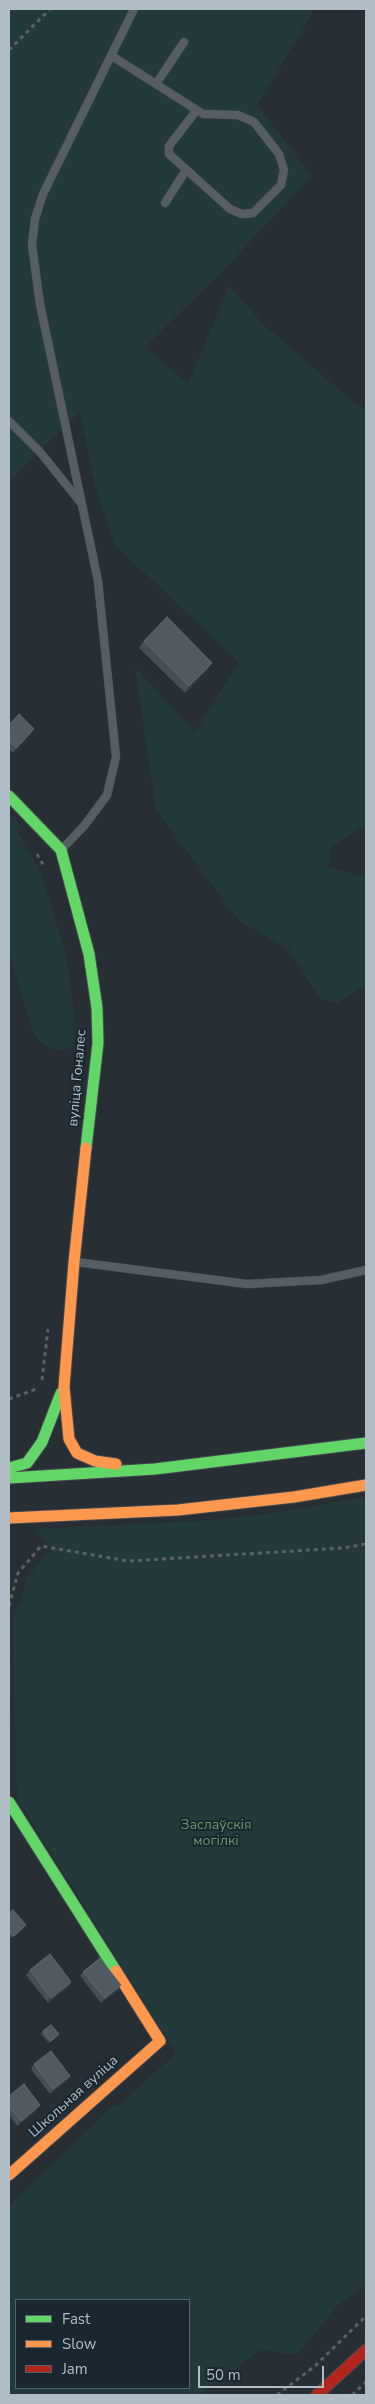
<!DOCTYPE html>
<html>
<head>
<meta charset="utf-8">
<style>
	body { margin:0 }
	#map { position:relative; width:375px; height:2404px; overflow:hidden; background:#272f35; font-family:"Nunito Sans",sans-serif }
	canvas { display:block }
	.frame { position:absolute; inset:0; border:10px solid #b0bdc7; pointer-events:none }
	.legend { position:absolute; left:15px; top:2299px; width:175px; height:90px; box-sizing:border-box; background:#1a2730; border:1px solid #56636c; margin:0; padding:6px 9px; list-style:none; font-size:15px; color:#b0bdc7 }
	.legend li { display:flex; align-items:center; gap:10px; height:25px }
	.legend b { width:25px; border:1px solid #56636c }
	.scale { position:absolute; left:198px; top:2366px; width:126px; height:22px; box-sizing:border-box; border:2px solid #b0bdc7; border-top:0; padding-left:6px; font-size:15px; line-height:18px; white-space:nowrap; color:#b0bdc7; -webkit-text-stroke:4px #1a2730; paint-order:stroke }
</style>
</head>
<body>
<div id="map">
<canvas width="375" height="2404"></canvas>
<div class="frame"></div>
<ul class="legend">
<li><b style="height:6px;background:#63d668"></b>Fast</li>
<li><b style="height:6px;background:#ff974d"></b>Slow</li>
<li><b style="height:6px;background:#b3261e"></b>Jam</li>
</ul>
<div class="scale">50 m</div>
</div>
<script>
const c = document.querySelector('canvas').getContext('2d');
c.lineJoin = 'round';
function paint(path, color) { c.fillStyle = color; c.fill(path, 'evenodd'); }
const toPath = rows => new Path2D(rows.map(r => 'M' + r).join(''));
function trace(path, color, width, dash) { c.strokeStyle = color; c.lineWidth = width; c.lineCap = dash ? 'butt' : 'round'; c.setLineDash(dash || []); c.stroke(path); }
function label(font, color, halo, rows, align = 'center') {
  c.font = font + ' "Nunito Sans",sans-serif'; c.lineWidth = 4; c.setLineDash([]); c.textBaseline = 'middle'; c.strokeStyle = halo; c.fillStyle = color; for (const [text, x, y, turn = 0] of rows) {
    c.save(); c.translate(x, y); c.rotate((+turn || 0) * Math.PI / 180); c.textAlign = isNaN(turn) ? turn : align; if (halo) c.strokeText(text, 0, 0); c.fillText(text, 0, 0); c.restore();
  }
}
const green = toPath([
	[9,9,315,9,257,105,312,176,230,263,145,347,188,384,229,286,265,326,352,401,366,409,366,825,331,847,328,867,366,878,366,985,337,1003,320,999,290,950,240,922,156,810,135,667,195,733,239,662,115,545,95,486,80,412,9,482],
	[9,812,21,825,17,830,41,874,67,958,73,1008,73,1047,61,1051,50,1048,39,1041,32,1029,9,953],
	[366,1497,366,2284,337,2306,297,2355,261,2350,199,2395,9,2395,9,2206,114,2105,120,2105,176,2053,17,1798,13,1616,22,1602,25,1580,48,1553,53,1551,36,1529,202,1521,268,1514],
	[16,2300,189,2300,189,2388,16,2388]
]);
const path = toPath([
	[9,50,50,9],
	[37,854,44,866],
	[42,1380,48,1329],
	[9,1399,39,1388],
	[9,1606,18,1573,41,1546,128,1561,343,1548,366,1544],
	[277,2395,315,2366,366,2316],
	[352,2395,366,2382]
]);
const lane = toPath([
	[112,56,203,114,238,115,254,122,279,154,284,170,281,185,253,213,242,214,230,209,169,154,169,146,196,111],
	[156,84,184,42],
	[165,203,186,170],
	[9,421,40,452,81,503],
	[63,848,84,826,107,795,116,757,98,581,40,304,32,245,35,219,43,194,134,9],
	[76,1262,247,1284,321,1280,366,1270]
]);
const fast = toPath([
	[9,796,61,850,89,954,97,1008,98,1043,86,1148],
	[9,1468,27,1463,42,1442,61,1393],
	[9,1478,155,1469,366,1443],
	[9,1802,116,1971]
]);
const slow = toPath([
	[64,1387,74,1262,86,1148],
	[64,1387,69,1439,77,1453,95,1461,116,1464],
	[9,1518,178,1510,294,1497,366,1485],
	[9,2175,160,2041,116,1971]
]);
const jam = toPath([
	[317,2395,366,2350]
]);
const wall = toPath([
	[144,641,208,669,185,693,139,648],
	[9,725,31,733,13,753,9,749],
	[9,1913,24,1928,12,1938,9,1934],
	[30,1970,71,1982,68,1987,48,2003,26,1975],
	[83,1972,118,1990,101,2003,80,1976],
	[43,2031,57,2037,49,2043,41,2034],
	[34,2064,67,2081,50,2094,31,2069],
	[9,2096,37,2110,17,2126,9,2115]
]);
const shadedWall = toPath([
	[212,663,208,669,185,693,189,686],
	[34,729,31,733,13,753,16,748],
	[71,1982,68,1987,48,2003,51,1998],
	[121,1985,118,1990,101,2003,105,1998],
	[70,2076,67,2081,50,2094,53,2089],
	[40,2105,37,2110,17,2126,21,2121]
]);
const building = toPath([
	[167,617,212,663,189,686,144,641,167,617],
	[19,714,34,729,16,748,9,741,9,725,19,714],
	[13,1910,26,1925,14,1936,9,1930,9,1913,13,1910],
	[50,1954,71,1982,51,1998,30,1970,50,1954],
	[100,1958,121,1985,105,1998,83,1972,100,1958],
	[51,2025,59,2034,51,2041,43,2031,51,2025],
	[51,2051,70,2076,53,2089,34,2064,51,2051],
	[24,2084,40,2105,21,2121,9,2106,9,2096,24,2084]
]);
const streetNames = [
	["вуліца Гоналес",78,1078,-85],
	["Школьная вуліца",74,2097,-42]
];
const parkNames = [
	["Заслаўскія",216,1826],
	["могілкі",216,1842]
];
paint(green, '#243a3a');
trace(lane, '#454b50', 9);
trace(fast, '#454b50', 13);
trace(slow, '#454b50', 13);
trace(jam, '#454b50', 13);
trace(path, '#5a6266', 3, [4, 4]);
trace(lane, '#575e63', 8);
trace(fast, '#63d668', 11);
trace(slow, '#ff974d', 11);
trace(jam, '#b3261e', 11);
paint(wall, '#474e55');
paint(shadedWall, '#353d43');
paint(building, '#525a61');
trace(building, '#616a71', 1);
label('14px', '#b0bdc7', '#1a2730', streetNames);
label('14px', '#66996a', '#1a2730', parkNames);
</script>
</body>
</html>
